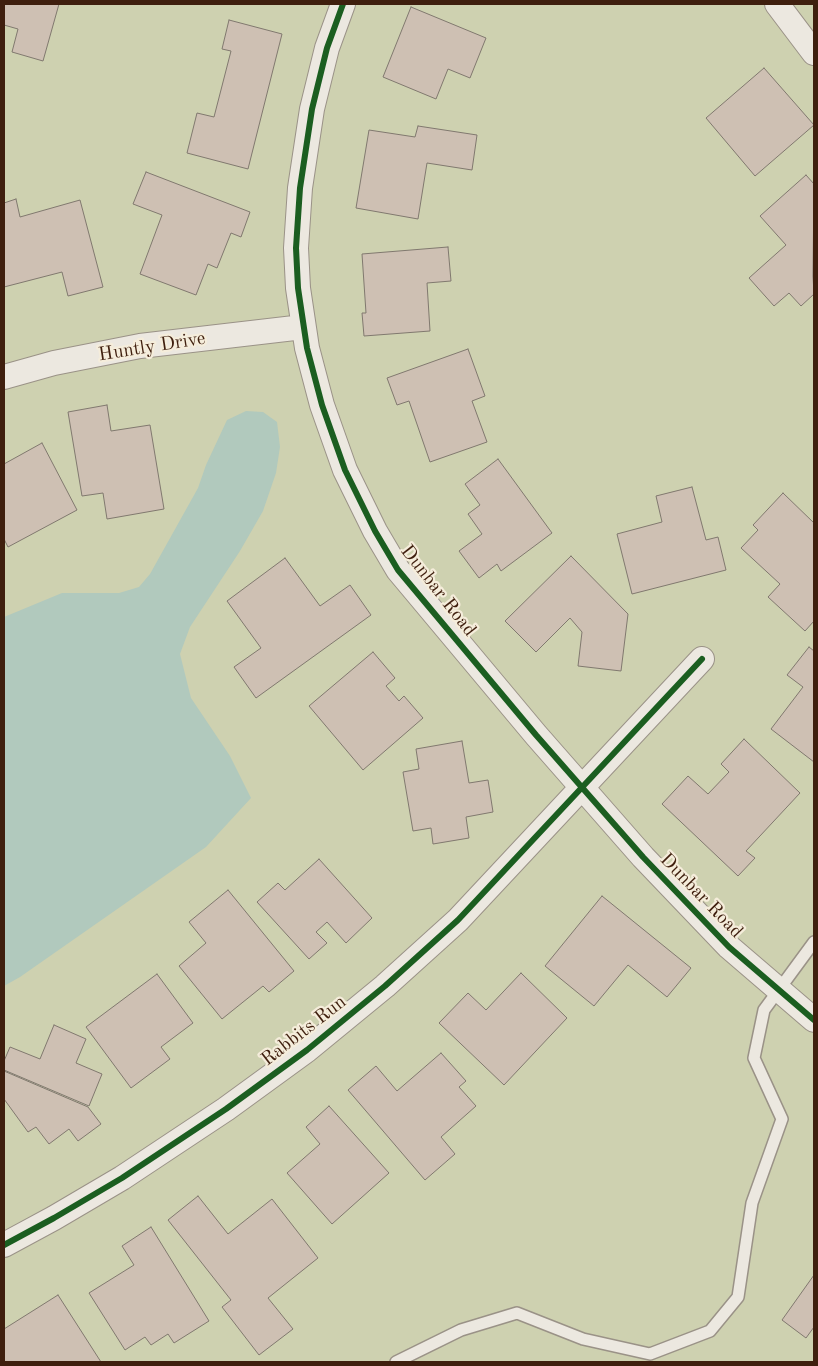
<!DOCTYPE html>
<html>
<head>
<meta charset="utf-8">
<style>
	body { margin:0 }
	#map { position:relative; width:818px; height:1366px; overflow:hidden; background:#e6e0d1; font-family:"Old Standard TT",serif }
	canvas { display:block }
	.frame { position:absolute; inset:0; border:5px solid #3f1f0e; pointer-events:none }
</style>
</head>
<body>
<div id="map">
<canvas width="818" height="1366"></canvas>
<div class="frame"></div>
</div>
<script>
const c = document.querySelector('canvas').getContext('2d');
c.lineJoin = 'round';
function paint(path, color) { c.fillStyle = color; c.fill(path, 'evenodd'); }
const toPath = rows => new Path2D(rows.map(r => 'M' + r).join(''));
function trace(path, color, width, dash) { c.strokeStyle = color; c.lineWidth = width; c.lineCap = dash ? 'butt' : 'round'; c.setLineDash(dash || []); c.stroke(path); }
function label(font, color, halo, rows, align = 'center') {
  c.font = font + ' "Old Standard TT",serif'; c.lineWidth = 4.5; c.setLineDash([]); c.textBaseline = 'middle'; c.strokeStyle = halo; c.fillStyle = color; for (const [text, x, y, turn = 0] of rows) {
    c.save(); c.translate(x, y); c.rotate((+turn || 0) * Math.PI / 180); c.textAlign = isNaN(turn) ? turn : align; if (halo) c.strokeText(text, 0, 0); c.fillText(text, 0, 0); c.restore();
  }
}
const green = toPath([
	[4,4,814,4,814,1362,4,1362]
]);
const water = toPath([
	[246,411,263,412,277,422,280,447,276,473,263,511,240,551,190,627,180,654,191,698,230,756,251,798,206,847,20,977,4,986,4,617,62,593,119,593,139,587,150,574,198,488,206,465,227,420]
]);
const building = toPath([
	[4,4,59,4,43,61,12,52,18,29,4,25,4,4],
	[411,7,486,38,470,78,448,69,436,99,383,77,411,7],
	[229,20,282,34,248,169,187,153,197,113,214,117,231,51,222,49,229,20],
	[764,68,814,125,755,176,706,118,764,68],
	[418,126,477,135,472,170,427,163,418,219,356,208,369,130,415,137,418,126],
	[146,172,250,212,241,237,231,233,217,268,208,264,196,295,140,274,162,215,133,204,146,172],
	[806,175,814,184,813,276,814,294,801,306,789,293,774,306,749,278,786,245,760,216,806,175],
	[16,199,20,217,80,200,103,287,68,296,62,272,4,287,4,203,16,199],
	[448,247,451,281,427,283,430,331,364,336,362,313,366,313,362,254,448,247],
	[468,349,485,396,472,401,487,442,430,462,409,401,397,405,387,378,468,349],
	[107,405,111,431,150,425,164,509,107,519,103,493,82,496,68,412,107,405],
	[42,443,77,510,8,547,4,539,4,464,42,443],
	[498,459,552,533,501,571,497,564,479,578,459,551,482,534,468,514,480,505,465,484,498,459],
	[692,487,706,540,718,537,726,570,632,594,617,534,662,522,656,496,692,487],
	[783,493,814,523,814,621,805,631,768,597,780,584,741,548,758,530,753,525,783,493],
	[571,556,628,614,621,671,578,666,582,632,570,618,536,652,505,621,571,556],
	[285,558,320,606,350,585,371,615,256,698,234,667,261,648,227,601,285,558],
	[809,647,814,651,814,762,771,729,803,687,787,675,809,647],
	[373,652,395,678,386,686,399,701,404,696,423,718,363,770,309,706,373,652],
	[744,739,800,793,746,851,755,858,738,876,662,804,688,776,708,794,729,772,721,764,744,739],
	[462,741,469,783,488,780,493,812,466,817,469,838,433,844,431,828,413,831,403,772,419,769,416,749,462,741],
	[319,859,372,918,346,943,327,922,316,932,327,943,309,959,257,902,278,883,285,890,319,859],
	[228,890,294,971,269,992,263,986,222,1019,179,966,206,943,189,922,228,890],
	[602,896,691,968,667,997,628,965,594,1006,545,966,602,896],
	[521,973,567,1018,504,1085,439,1023,468,993,486,1010,521,973],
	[157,974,193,1023,161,1047,170,1059,131,1088,86,1027,157,974],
	[54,1025,86,1039,76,1063,102,1074,89,1106,4,1070,4,1061,10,1047,40,1059,54,1025],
	[441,1053,466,1081,459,1087,476,1106,441,1137,455,1154,425,1180,348,1090,376,1066,397,1091,441,1053],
	[4,1071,88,1107,101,1124,78,1141,69,1129,49,1144,36,1127,28,1132,4,1099,4,1071],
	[329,1106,389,1173,332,1224,287,1173,320,1144,306,1127,329,1106],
	[198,1196,228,1234,272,1199,318,1258,268,1298,293,1329,259,1355,222,1307,231,1300,168,1220,198,1196],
	[151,1227,209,1321,174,1343,168,1334,151,1345,145,1337,125,1350,89,1293,134,1265,122,1246,151,1227],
	[814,1275,814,1327,806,1338,782,1320,814,1275],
	[58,1295,101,1362,5,1362,4,1360,4,1329,58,1295]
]);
const lane = toPath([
	[396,1362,461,1330,517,1313,583,1339,650,1354,710,1331,738,1297,752,1203,782,1119,754,1058,764,1010,814,942]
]);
const street = toPath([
	[343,4,327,48,312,109,300,188,296,248,298,288,307,348,322,405,345,470,375,531,398,570,536,735,643,857,729,947,814,1020],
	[777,4,814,53],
	[4,377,54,363,140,346,303,327],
	[4,1245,54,1218,122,1178,226,1109,307,1050,385,986,458,920,702,659]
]);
const cycleway = toPath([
	[343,4,327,48,312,109,300,188,296,248,298,288,307,348,322,405,345,470,375,531,398,570,536,735,643,857,729,947,814,1020],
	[4,1245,54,1218,122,1178,226,1109,307,1050,385,986,458,920,702,659]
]);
const streetNames = [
	["Huntly Drive",152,347,-9],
	["Dunbar Road",438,591,52],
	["Dunbar Road",701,896,46],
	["Rabbits Run",304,1031,-38]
];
paint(green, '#ced1b0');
paint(water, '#b1c9bd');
paint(building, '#cec0b3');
trace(building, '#81796f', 1);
trace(lane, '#9a9287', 14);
trace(street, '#9a9287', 26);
trace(lane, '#ece8e0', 11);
trace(street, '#ece8e0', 24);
trace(cycleway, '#1b5e20', 6);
label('19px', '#3f1f0e', '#f5eddb', streetNames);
</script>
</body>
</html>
